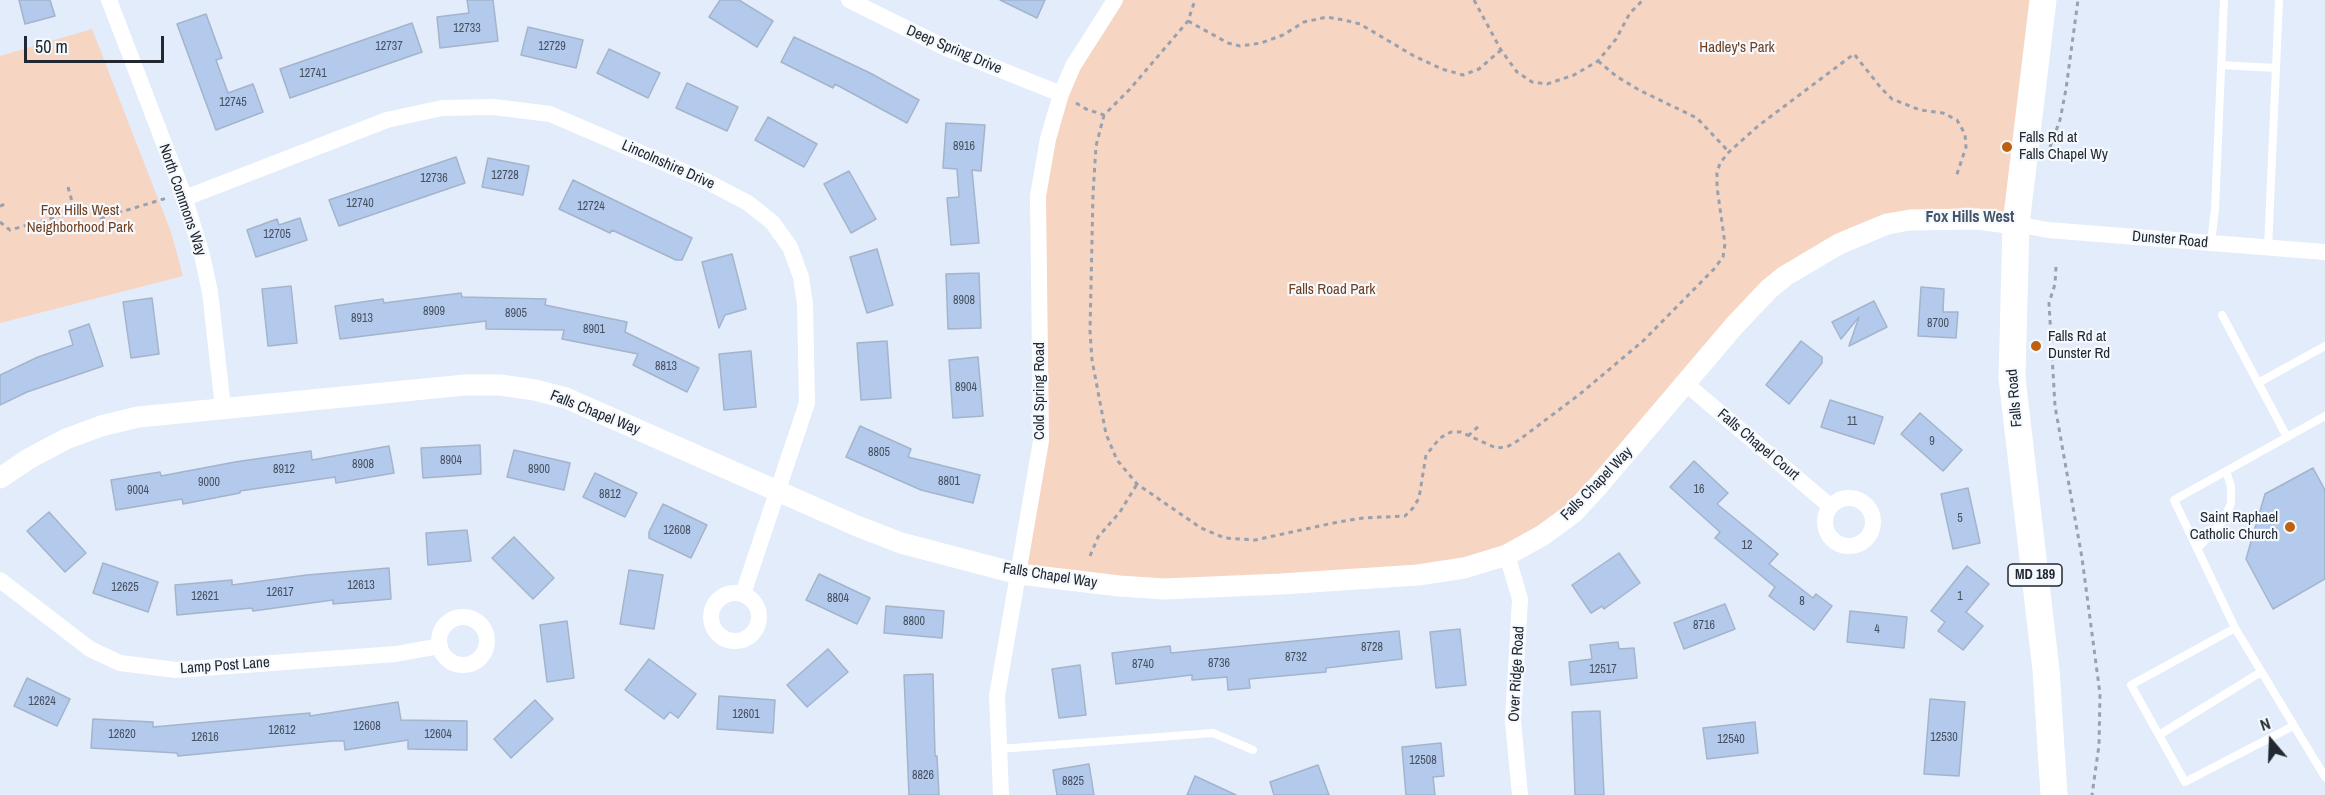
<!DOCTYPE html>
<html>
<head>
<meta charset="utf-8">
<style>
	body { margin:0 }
	#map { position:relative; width:2325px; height:795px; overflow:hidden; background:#e2ecfb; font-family:"Archivo Narrow",sans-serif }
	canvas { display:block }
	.north { position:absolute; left:2241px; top:711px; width:60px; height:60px; -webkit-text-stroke:4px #f5f9fe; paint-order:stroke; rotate:341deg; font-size:16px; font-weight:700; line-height:24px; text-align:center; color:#212831 }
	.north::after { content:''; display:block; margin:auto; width:21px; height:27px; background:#212831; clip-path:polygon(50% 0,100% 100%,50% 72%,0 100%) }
	.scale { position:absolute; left:24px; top:36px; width:140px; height:27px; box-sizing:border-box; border:3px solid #212831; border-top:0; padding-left:8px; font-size:18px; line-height:21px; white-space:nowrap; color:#212831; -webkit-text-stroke:4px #f5f9fe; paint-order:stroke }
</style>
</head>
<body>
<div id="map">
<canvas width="2325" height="795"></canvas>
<div class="north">N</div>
<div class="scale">50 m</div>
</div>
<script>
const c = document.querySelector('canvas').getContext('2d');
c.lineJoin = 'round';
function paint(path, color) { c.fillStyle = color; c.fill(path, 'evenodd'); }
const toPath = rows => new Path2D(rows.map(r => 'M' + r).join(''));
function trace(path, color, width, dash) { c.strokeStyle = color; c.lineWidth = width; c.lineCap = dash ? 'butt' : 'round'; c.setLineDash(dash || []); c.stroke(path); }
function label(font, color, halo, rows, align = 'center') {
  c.font = font + ' "Archivo Narrow",sans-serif'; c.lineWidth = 4.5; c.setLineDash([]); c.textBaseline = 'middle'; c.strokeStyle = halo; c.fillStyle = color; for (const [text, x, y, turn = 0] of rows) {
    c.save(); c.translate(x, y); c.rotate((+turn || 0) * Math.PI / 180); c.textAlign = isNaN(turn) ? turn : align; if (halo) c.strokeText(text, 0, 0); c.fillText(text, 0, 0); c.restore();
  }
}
const green = toPath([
	[1115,0,2043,0,2016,224,1910,220,1785,276,1594,492,1507,555,1281,584,1019,574,1041,441,1038,196,1061,94],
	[92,29,171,232,183,276,0,323,0,56]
]);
const building = toPath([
	[19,0,50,0,55,16,25,24,19,0],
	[467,0,493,0,498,41,440,48,437,17,469,13,467,0],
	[720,0,739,0,773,21,757,47,709,17,720,0],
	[1000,0,1045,0,1037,18,1000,0],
	[206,14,222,58,216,60,228,93,253,84,263,112,216,130,177,24,206,14],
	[412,23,422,52,290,98,280,69,412,23],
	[528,27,583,40,576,68,521,55,528,27],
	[794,37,870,73,919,100,907,123,835,84,833,88,781,62,794,37],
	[609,49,660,73,648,98,597,73,609,49],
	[687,83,738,107,727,131,676,108,687,83],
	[768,117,817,144,804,167,755,140,768,117],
	[946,123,985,125,981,171,972,170,979,243,951,245,947,198,959,197,957,169,943,168,946,123],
	[456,157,465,183,339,226,329,200,456,157],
	[488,158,529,166,523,195,482,187,488,158],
	[849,171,876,219,851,233,824,184,849,171],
	[573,180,692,238,682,260,676,260,612,230,610,233,559,209,573,180],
	[300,218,307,240,256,257,247,230,277,219,279,225,300,218],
	[877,249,893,305,867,313,850,257,877,249],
	[732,254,746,309,725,315,719,328,702,262,732,254],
	[979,273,981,328,948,329,946,274,979,273],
	[291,286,297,343,268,346,262,289,291,286],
	[1921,287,1944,289,1943,312,1958,312,1956,338,1918,336,1921,287],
	[461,293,462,297,546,299,545,305,627,322,625,332,699,368,687,392,633,365,638,354,562,339,564,330,486,329,486,321,340,339,335,306,383,299,384,303,461,293],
	[152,298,159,354,131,358,123,302,152,298],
	[1874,301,1887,327,1849,346,1859,317,1841,339,1832,322,1874,301],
	[89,324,103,366,27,392,0,405,0,375,38,357,73,345,69,331,89,324],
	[887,341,891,398,861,400,857,343,887,341],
	[1801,341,1822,357,1822,363,1789,404,1766,385,1801,341],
	[751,351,756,407,724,410,719,354,751,351],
	[978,357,983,416,953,418,949,360,978,357],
	[1830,400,1883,417,1874,444,1821,427,1830,400],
	[1920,413,1962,450,1943,471,1901,434,1920,413],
	[860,426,911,449,908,457,980,475,973,503,921,490,846,457,860,426],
	[480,445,481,474,423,478,421,448,480,445],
	[389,446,394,473,336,483,335,477,240,491,240,493,183,504,182,499,116,510,111,480,160,472,161,476,235,462,311,451,312,460,389,446],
	[514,450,570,463,564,490,507,477,514,450],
	[1694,461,1728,493,1717,504,1778,554,1769,564,1813,598,1816,594,1832,606,1814,630,1769,596,1775,587,1715,538,1720,532,1670,487,1694,461],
	[2313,468,2325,490,2325,579,2273,609,2246,559,2265,494,2313,468],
	[595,473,637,493,625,517,583,497,595,473],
	[1968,488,1980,543,1953,549,1941,494,1968,488],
	[663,504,707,525,691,558,649,538,649,532,663,504],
	[49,512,86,553,65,572,27,531,49,512],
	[467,530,471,561,428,565,426,533,467,530],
	[514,537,554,578,533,599,492,558,514,537],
	[1619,553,1640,583,1604,609,1602,606,1591,613,1572,585,1619,553],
	[103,563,158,582,148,612,93,593,103,563],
	[1967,566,1989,584,1966,612,1983,626,1963,650,1938,631,1945,622,1931,611,1967,566],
	[389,568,391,599,333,604,333,600,253,611,252,608,177,615,175,585,232,580,232,585,307,575,389,568],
	[629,570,663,575,654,629,620,624,629,570],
	[819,574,870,598,857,624,806,600,819,574],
	[1725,604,1735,629,1684,649,1674,623,1725,604],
	[886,606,944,611,942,638,884,633,886,606],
	[1850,611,1907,617,1904,648,1847,642,1850,611],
	[567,621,574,678,547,682,540,625,567,621],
	[1460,629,1466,685,1436,688,1430,632,1460,629],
	[1399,631,1402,659,1326,668,1326,672,1249,679,1250,688,1228,690,1227,677,1192,680,1192,675,1116,684,1112,653,1170,646,1171,653,1399,631],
	[1618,642,1619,649,1634,648,1637,678,1571,685,1569,662,1592,659,1590,645,1618,642],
	[828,649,848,672,807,707,787,685,828,649],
	[649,659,696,694,678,718,670,712,664,719,625,690,649,659],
	[1080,665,1086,715,1059,718,1052,669,1080,665],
	[933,674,935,756,937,756,939,795,909,795,904,675,933,674],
	[27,678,70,699,57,726,14,706,27,678],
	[719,696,775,700,773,733,717,729,719,696],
	[1930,699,1965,702,1959,776,1924,774,1930,699],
	[535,700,553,719,511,758,494,739,535,700],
	[398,702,401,720,467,721,467,750,408,749,408,740,345,750,344,741,333,741,178,756,177,753,91,748,93,719,153,722,153,727,310,713,310,716,398,702],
	[1600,711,1604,795,1575,795,1572,712,1600,711],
	[1755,722,1758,753,1707,759,1703,728,1755,722],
	[1441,743,1444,776,1433,777,1435,795,1406,795,1402,747,1441,743],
	[1089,764,1094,795,1057,795,1053,770,1089,764],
	[1318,765,1329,795,1274,795,1270,782,1318,765],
	[1195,776,1236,795,1187,795,1195,776]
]);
const path = toPath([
	[1474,0,1501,50,1517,72,1532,82,1547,84,1574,75,1598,61,1616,39,1630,13,1643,0],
	[1188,21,1228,43,1240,46,1261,43,1283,35,1304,22,1327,17,1344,20,1360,24,1414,56,1442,69,1463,75,1479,69,1501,50],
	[1598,61,1616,76,1639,90,1697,118,1729,152],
	[1076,103,1086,109,1104,115,1130,89,1188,21,1195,0],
	[1104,115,1096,146,1093,194,1090,331,1092,360,1106,434,1117,460,1137,484,1201,528,1225,538,1255,540,1338,522,1363,518,1405,516,1413,508,1419,498,1426,455,1440,438,1451,432,1461,432,1496,448,1507,447,1519,440,1580,394,1643,341,1714,269,1723,257,1725,244,1717,187,1717,173,1720,163,1729,152,1758,126,1854,54,1881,88,1892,99,1920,110,1943,113,1957,120,1965,134,1966,147,1956,177],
	[2050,147,2060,120,2066,89,2078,0],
	[68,187,75,212],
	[0,206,8,203],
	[0,222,10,230,98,205,101,218,167,198],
	[2056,267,2055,284,2049,303,2055,406,2082,558,2100,694,2099,745,2092,795],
	[1468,436,1481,424],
	[1090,556,1098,537,1120,512,1137,484]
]);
const service = toPath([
	[2221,65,2276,68],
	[2211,243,2215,209,2224,0],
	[2268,248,2279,0],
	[2222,315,2287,437],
	[2258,383,2325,346],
	[2325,416,2174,500,2235,628,2325,777],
	[2197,549,2224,520,2231,503,2231,486,2226,471],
	[2235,628,2131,685,2185,782,2293,726],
	[2159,735,2261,672],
	[999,749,1213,733,1253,750]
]);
const minor = toPath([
	[109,0,183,193,202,255,210,292,223,408],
	[849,0,946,48,1061,94],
	[185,198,387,120,442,108,494,107,550,114,706,181,748,203,772,222,790,247,801,277,805,304,807,403,743,594],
	[2016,224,2048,230,2325,252],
	[1685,383,1830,506],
	'1825 522a24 24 0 1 1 48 0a24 24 0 1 1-48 0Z',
	[1507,555,1520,599,1513,721,1520,795],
	[0,580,90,649,120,663,176,670,396,654,440,646],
	'711 617a24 24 0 1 1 48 0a24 24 0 1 1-48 0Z',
	'439 641a24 24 0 1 1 48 0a24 24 0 1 1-48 0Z',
	[1001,795,997,696,1041,441,1038,196,1048,139,1061,94,1073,66,1115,0]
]);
const tertiary = toPath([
	[0,478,30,458,66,439,101,426,138,417,465,385,500,385,535,390,566,398,857,526,901,543,1019,574,1119,586,1164,589,1281,584,1418,575,1464,568,1507,555,1543,535,1573,513,1598,486,1734,326,1769,289,1785,276,1839,244,1887,224,1910,220,1977,219,2016,224]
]);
const primary = toPath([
	[2043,0,2016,224,2012,378,2046,670,2054,795]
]);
const markers = [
	[2007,147,6,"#bd600f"],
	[2036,346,6,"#bd600f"],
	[2290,527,6,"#bd600f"]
];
const numberNames = [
	["12733",467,29],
	["12737",389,47],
	["12729",552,47],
	["12741",313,74],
	["12745",233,103],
	["8916",964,147],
	["12728",505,176],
	["12736",434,179],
	["12740",360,204],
	["12724",591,207],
	["12705",277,235],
	["8908",964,301],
	["8909",434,312],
	["8905",516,314],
	["8913",362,319],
	["8700",1938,324],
	["8901",594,330],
	["8813",666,367],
	["8904",966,388],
	["11",1852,422],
	["9",1932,442],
	["8805",879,453],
	["8904",451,461],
	["8908",363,465],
	["8912",284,470],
	["8900",539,470],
	["8801",949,482],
	["9000",209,483],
	["16",1699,490],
	["9004",138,491],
	["8812",610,495],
	["5",1960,519],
	["12608",677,531],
	["12",1747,546],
	["12613",361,586],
	["12625",125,588],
	["12617",280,593],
	["12621",205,597],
	["1",1960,597],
	["8804",838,599],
	["8",1802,602],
	["8800",914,622],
	["8716",1704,626],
	["4",1877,630],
	["8728",1372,648],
	["8732",1296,658],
	["8736",1219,664],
	["8740",1143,665],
	["12517",1603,670],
	["12624",42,702],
	["12601",746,715],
	["12608",367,727],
	["12612",282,731],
	["12620",122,735],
	["12604",438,735],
	["12616",205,738],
	["12530",1944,738],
	["12540",1731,740],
	["12508",1423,761],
	["8826",923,776],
	["8825",1073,782]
];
const shields = [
	[2035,575,54]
];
const shieldNames = [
	["MD 189",2035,575]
];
const parkNames = [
	["Hadley's Park",1737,48],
	["Fox Hills West",80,211],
	["Neighborhood Park",80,228],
	["Falls Road Park",1332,290]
];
const streetNames = [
	["Deep Spring Drive",954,50,23],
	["Lincolnshire Drive",668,165,24],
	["North Commons Way",182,200,71],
	["Dunster Road",2170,240,5],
	["Cold Spring Road",1040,391,-90],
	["Falls Road",2015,398,-95],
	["Falls Chapel Way",595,413,22],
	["Falls Chapel Court",1758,445,40],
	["Falls Chapel Way",1597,484,-46],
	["Falls Chapel Way",1050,576,9],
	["Lamp Post Lane",225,666,-4],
	["Over Ridge Road",1517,674,-87]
];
const poiNames = [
	["Falls Rd at",2019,138],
	["Falls Chapel Wy",2019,155],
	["Falls Rd at",2048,337],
	["Dunster Rd",2048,354],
	["Saint Raphael",2278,518,"right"],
	["Catholic Church",2278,535,"right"]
];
const neighbourhoodNames = [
	["Fox Hills West",1970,218]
];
paint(green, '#f6d5c2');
paint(building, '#b3caec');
trace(building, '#a3b4cb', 1.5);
trace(path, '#99a1ae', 3, [4.5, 4.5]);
trace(service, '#fff', 8);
trace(minor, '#fff', 16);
trace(tertiary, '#fff', 21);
trace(primary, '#fff', 27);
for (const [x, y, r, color] of markers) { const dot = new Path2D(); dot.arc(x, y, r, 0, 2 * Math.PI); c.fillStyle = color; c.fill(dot); trace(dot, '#f5f9fe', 2); }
label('12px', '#465060', null, numberNames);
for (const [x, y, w] of shields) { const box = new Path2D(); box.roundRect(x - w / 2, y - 11, w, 22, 4.5); c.fillStyle = '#f5f9fe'; c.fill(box); trace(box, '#212831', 1.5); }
label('bold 14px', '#212831', null, shieldNames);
label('15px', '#703f1d', '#f5f9fe', parkNames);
label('15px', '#212831', '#f5f9fe', streetNames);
label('15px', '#212831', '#f5f9fe', poiNames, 'left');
label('bold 16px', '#465468', '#f5f9fe', neighbourhoodNames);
</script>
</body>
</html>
